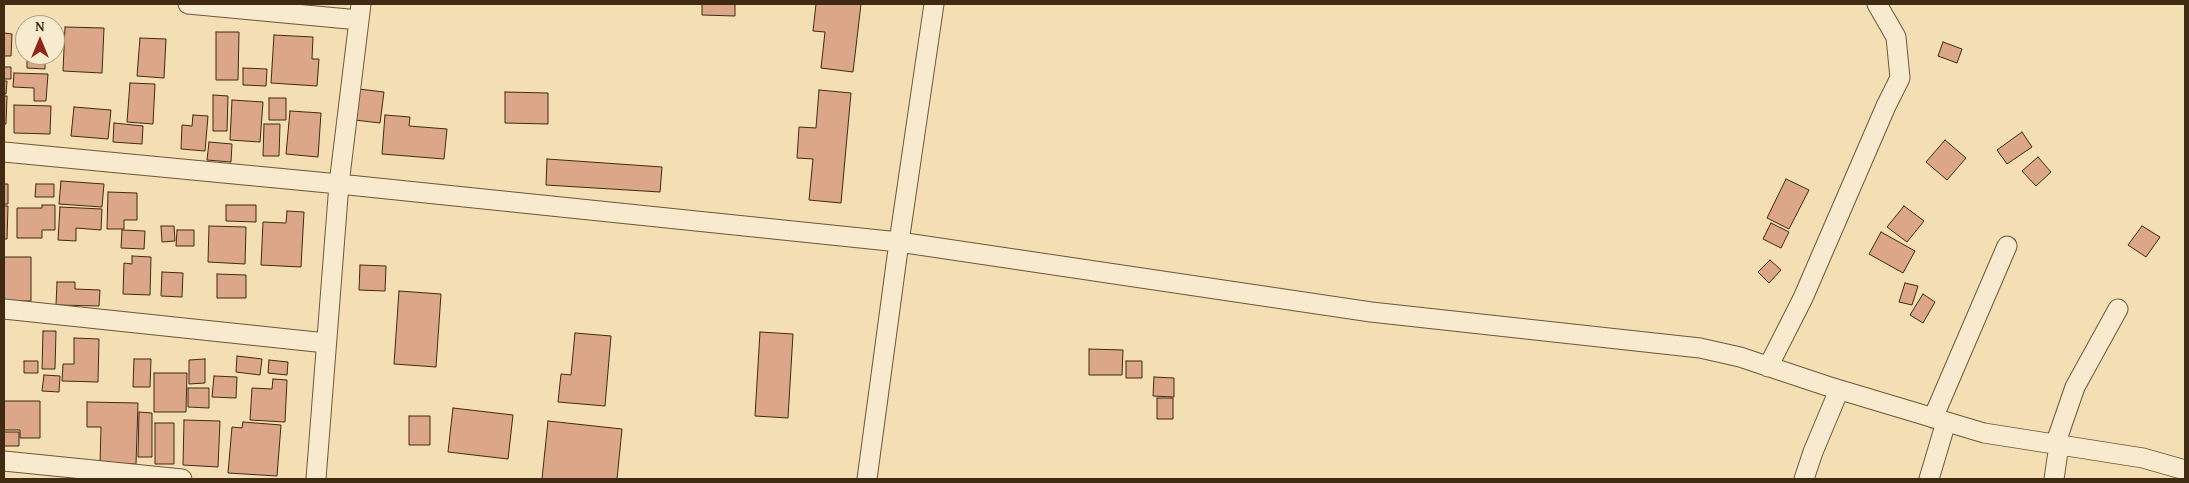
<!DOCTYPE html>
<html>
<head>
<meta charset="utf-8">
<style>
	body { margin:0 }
	#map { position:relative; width:2189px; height:483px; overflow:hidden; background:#f4deb3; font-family:"Gentium Book Plus",serif }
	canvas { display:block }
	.frame { position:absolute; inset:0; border:5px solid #402a12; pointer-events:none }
	.north { position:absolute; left:15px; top:15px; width:50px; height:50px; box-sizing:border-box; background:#f8eace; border:1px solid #ae9d83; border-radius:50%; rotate:0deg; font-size:14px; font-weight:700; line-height:20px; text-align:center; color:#402a12 }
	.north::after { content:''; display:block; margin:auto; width:18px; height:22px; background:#8f2418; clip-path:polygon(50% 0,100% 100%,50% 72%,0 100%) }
</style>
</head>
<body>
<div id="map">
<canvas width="2189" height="483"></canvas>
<div class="frame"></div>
<div class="north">N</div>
</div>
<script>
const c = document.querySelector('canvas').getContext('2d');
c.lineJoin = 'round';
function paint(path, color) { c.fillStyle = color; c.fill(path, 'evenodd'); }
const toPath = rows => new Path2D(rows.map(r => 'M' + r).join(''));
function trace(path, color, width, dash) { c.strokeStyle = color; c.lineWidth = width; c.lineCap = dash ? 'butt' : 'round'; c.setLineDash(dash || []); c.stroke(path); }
const building = toPath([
	[702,4,735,4,735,16,702,15,702,4],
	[816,4,861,4,853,72,821,68,825,32,813,31,816,4],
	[65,27,104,28,102,73,63,71,65,27],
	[20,29,25,30,25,48,19,48,20,29],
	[216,32,239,32,238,80,216,80,216,32],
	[4,33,12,34,11,56,4,56,4,33],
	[274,35,313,37,312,59,319,59,317,86,271,83,274,35],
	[140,38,166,39,164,78,137,76,140,38],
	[1943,42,1962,49,1957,63,1938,56,1943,42],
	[27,55,45,55,45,69,27,68,27,55],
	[4,67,11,67,11,79,4,79,4,67],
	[243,68,267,69,266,86,243,85,243,68],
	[14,73,48,74,46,101,34,101,34,88,13,87,14,73],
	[4,81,7,81,6,94,4,94,4,81],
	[130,83,155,84,153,124,127,122,130,83],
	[359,89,384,92,380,123,355,120,359,89],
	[819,90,851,93,841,203,809,200,813,159,797,158,799,127,816,128,819,90],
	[505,92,548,93,548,124,505,123,505,92],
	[213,95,228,96,227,131,213,131,213,95],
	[4,96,7,96,6,124,4,124,4,96],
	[269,98,286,98,286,120,269,120,269,98],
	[232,100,263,102,260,142,230,140,232,100],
	[14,105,51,106,50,134,14,133,14,105],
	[74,107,111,110,108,139,71,136,74,107],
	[290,111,321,113,318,157,286,154,290,111],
	[193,115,208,116,205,151,181,149,182,125,192,126,193,115],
	[385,115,410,117,409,126,447,129,444,159,382,154,385,115],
	[114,123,143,126,142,144,113,142,114,123],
	[264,124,280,124,279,156,263,156,264,124],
	[2022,132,2032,147,2007,164,1997,150,2022,132],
	[1945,140,1966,158,1947,180,1926,162,1945,140],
	[209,142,232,144,231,162,207,160,209,142],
	[2038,157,2051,172,2036,186,2022,171,2038,157],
	[547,159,662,167,660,192,546,185,547,159],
	[1786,179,1809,190,1789,229,1767,218,1786,179],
	[61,181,104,184,102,207,59,204,61,181],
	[4,184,8,184,8,204,4,204,4,184],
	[36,184,54,184,54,197,35,197,36,184],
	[108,192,137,193,137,220,124,220,124,229,107,229,108,192],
	[42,205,55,205,55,230,42,230,42,238,17,238,17,208,42,208,42,205],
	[226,205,256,205,256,222,226,221,226,205],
	[4,206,8,206,7,239,4,239,4,206],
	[1904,206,1924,221,1907,242,1887,227,1904,206],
	[60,207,102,209,101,230,76,228,76,241,58,240,60,207],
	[287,211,304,212,301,267,261,265,263,222,286,223,287,211],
	[1771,223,1789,232,1781,248,1763,239,1771,223],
	[161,226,174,226,175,241,162,242,161,226],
	[209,226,246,227,245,264,208,262,209,226],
	[2142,226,2160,237,2146,257,2128,245,2142,226],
	[122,230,145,231,144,249,121,248,122,230],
	[177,230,194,230,194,246,176,246,177,230],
	[1881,232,1915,251,1903,273,1869,254,1881,232],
	[132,256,151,257,150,295,123,294,124,263,132,264,132,256],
	[4,257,31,257,31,301,4,301,4,257],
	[1770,260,1781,270,1769,283,1758,272,1770,260],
	[360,265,386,266,385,291,359,290,360,265],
	[162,272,183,273,182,297,161,296,162,272],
	[217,274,246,275,246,298,217,298,217,274],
	[57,282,75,282,75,289,100,290,99,306,56,305,57,282],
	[1905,283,1918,286,1912,305,1899,302,1905,283],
	[399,291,441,294,436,367,394,364,399,291],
	[1923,294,1935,302,1923,323,1910,315,1923,294],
	[43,331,56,331,55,369,42,369,43,331],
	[760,332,793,334,788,418,755,416,760,332],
	[575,333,611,336,605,406,558,402,561,374,571,375,575,333],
	[74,338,99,339,98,382,62,381,63,364,74,364,74,338],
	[1089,349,1123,350,1122,375,1089,375,1089,349],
	[237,356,262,359,260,375,236,372,237,356],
	[134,359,151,359,150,387,133,387,134,359],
	[205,359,205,383,189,384,189,360,205,359],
	[269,360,288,362,287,375,268,373,269,360],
	[24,361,38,361,38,373,24,373,24,361],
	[1126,361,1142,361,1142,378,1126,378,1126,361],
	[154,373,187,373,186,412,154,412,154,373],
	[44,375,60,376,59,392,42,391,44,375],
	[214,376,237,377,236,398,212,397,214,376],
	[1154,377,1174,378,1174,397,1153,396,1154,377],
	[273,379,287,380,285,422,250,420,252,388,272,389,273,379],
	[188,388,209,388,209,408,188,407,188,388],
	[1157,398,1173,398,1173,419,1157,419,1157,398],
	[4,401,40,401,40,438,20,438,20,430,4,430,4,401],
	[87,402,138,403,136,464,100,463,101,427,87,427,87,402],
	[453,408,513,415,508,459,448,452,453,408],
	[139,412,152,413,152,457,138,457,139,412],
	[409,416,430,416,430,445,409,445,409,416],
	[184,420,220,421,218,467,183,465,184,420],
	[548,421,622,429,617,479,542,479,548,421],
	[243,422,281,425,277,476,228,473,232,427,242,428,243,422],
	[155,423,174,423,174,464,155,464,155,423],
	[4,432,19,432,19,446,4,446,4,432]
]);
const minor = toPath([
	[188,4,359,20],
	[4,152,339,184,899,242,1371,312,1700,348,1740,357,1827,386,1984,433,2143,458,2185,470],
	[4,309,326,343],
	[1768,367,1803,298,1886,106,1900,78,1896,37,1877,4],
	[1933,418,2007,246],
	[2055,445,2075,387,2118,309],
	[4,461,182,479],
	[316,479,339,184,361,4],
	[867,479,899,242,934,4],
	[1804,479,1813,452,1839,390],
	[1929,479,1946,422],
	[2054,479,2059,445]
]);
paint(building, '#dca688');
trace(building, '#402a12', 1);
trace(minor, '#6d573a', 21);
trace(minor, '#f8eace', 19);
</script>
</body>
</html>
